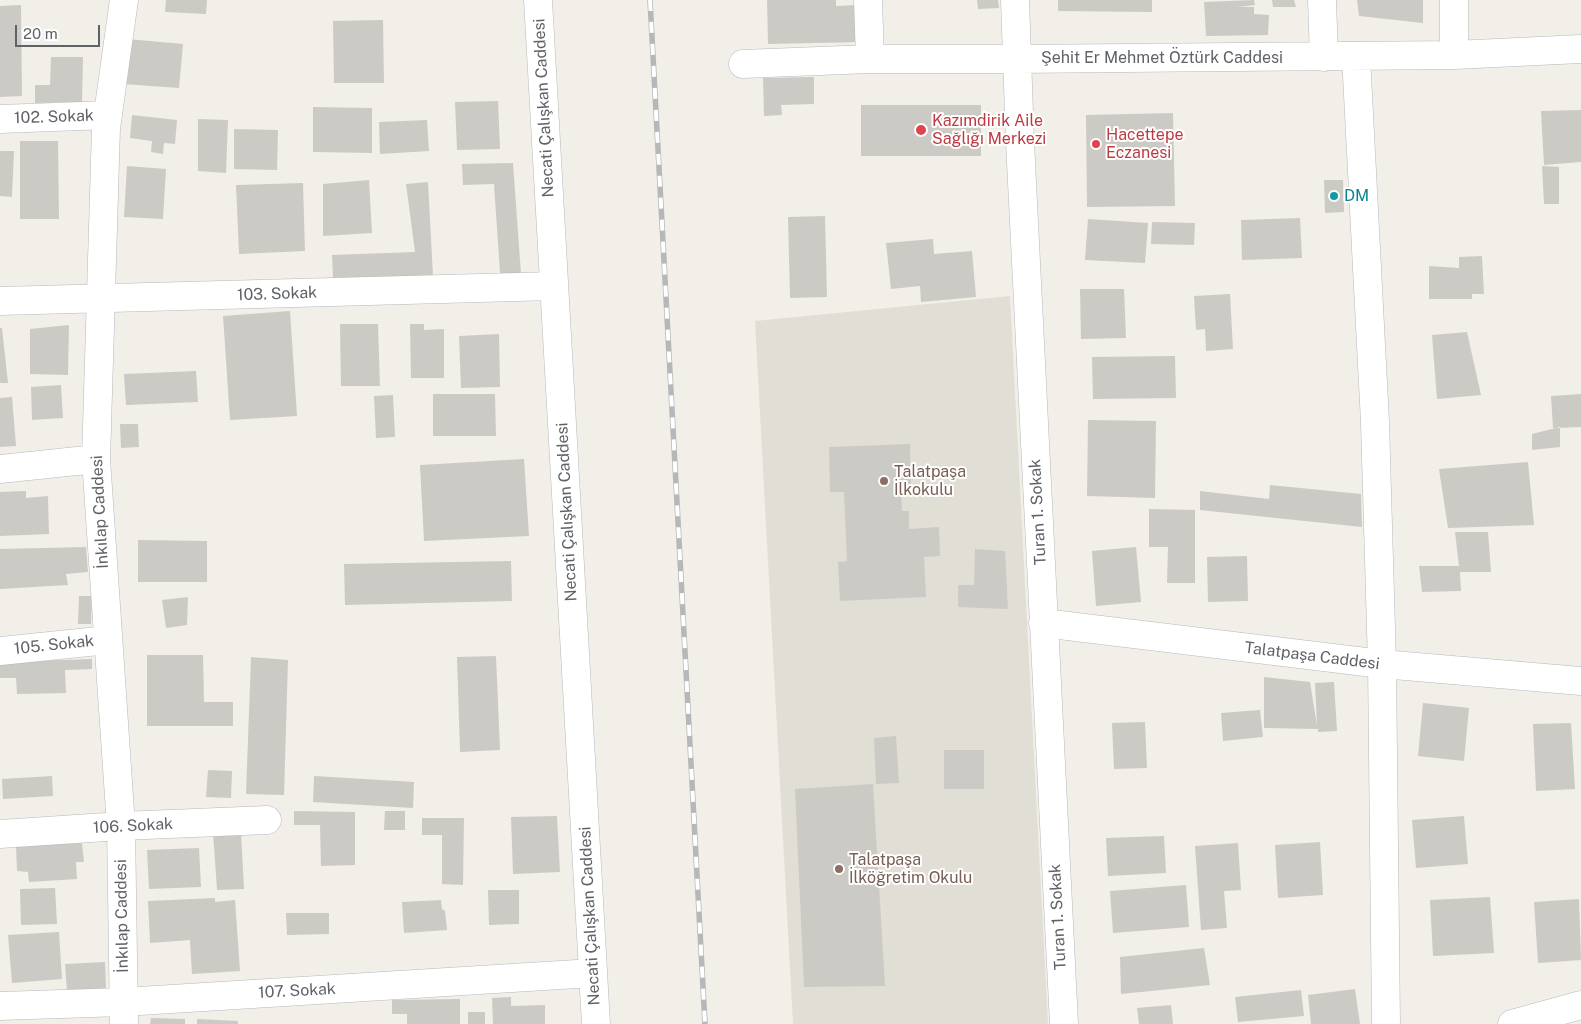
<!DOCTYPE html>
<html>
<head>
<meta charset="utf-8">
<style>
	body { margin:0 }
	#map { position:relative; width:1581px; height:1024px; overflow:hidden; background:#f1efe8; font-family:"Public Sans",sans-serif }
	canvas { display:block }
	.scale { position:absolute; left:15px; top:25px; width:85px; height:22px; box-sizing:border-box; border:2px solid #5f6368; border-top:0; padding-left:6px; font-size:15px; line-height:18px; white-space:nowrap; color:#5f6368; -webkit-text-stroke:4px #fff; paint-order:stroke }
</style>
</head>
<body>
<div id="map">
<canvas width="1581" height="1024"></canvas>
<div class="scale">20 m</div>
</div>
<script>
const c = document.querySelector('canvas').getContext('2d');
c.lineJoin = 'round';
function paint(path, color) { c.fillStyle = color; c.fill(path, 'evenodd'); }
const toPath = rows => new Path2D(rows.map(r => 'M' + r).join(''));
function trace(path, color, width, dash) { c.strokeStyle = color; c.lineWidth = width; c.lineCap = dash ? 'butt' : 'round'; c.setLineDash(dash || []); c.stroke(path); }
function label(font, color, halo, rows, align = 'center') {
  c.font = font + ' "Public Sans",sans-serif'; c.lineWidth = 4; c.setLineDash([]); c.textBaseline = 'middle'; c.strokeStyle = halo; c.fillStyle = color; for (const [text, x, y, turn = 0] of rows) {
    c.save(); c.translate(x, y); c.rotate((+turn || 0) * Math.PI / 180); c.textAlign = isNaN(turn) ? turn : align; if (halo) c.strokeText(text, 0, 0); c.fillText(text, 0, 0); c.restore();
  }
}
const education = toPath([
	[1010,296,1048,1024,793,1024,755,321]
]);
const building = toPath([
	[166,0,207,0,206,14,165,12],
	[767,0,836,0,836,6,859,5,861,42,768,44],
	[977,0,998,0,999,8,978,9],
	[1058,0,1152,0,1152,12,1058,11],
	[1254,0,1255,5,1238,7,1254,7,1254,14,1269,15,1268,35,1206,36,1204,2],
	[1272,0,1294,0,1296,7,1273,7],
	[1357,0,1423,0,1423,23,1359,16],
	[21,5,22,96,0,97,0,6],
	[383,20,384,83,334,83,333,21],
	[127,39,183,44,179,88,123,84],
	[51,57,83,57,82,102,35,103,35,85,50,85],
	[814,77,814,104,781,105,782,115,764,116,763,78],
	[498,101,500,149,457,150,455,102],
	[861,105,981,105,981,156,861,156],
	[313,107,372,108,372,153,313,152],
	[1581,110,1581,162,1544,165,1541,111],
	[1173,113,1175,206,1087,207,1086,115],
	[132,115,177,120,175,144,164,143,163,154,151,152,152,141,130,138],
	[198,119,228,120,226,173,198,171],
	[427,120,429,151,380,154,379,122],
	[234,129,278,130,277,170,234,169],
	[20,141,58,141,59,219,20,219],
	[0,151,14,151,12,197,0,196],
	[513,163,521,274,500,273,494,184,463,185,462,164],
	[127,166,166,169,163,219,124,217],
	[1542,166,1559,167,1559,204,1544,204],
	[369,180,372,233,323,236,323,184],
	[1324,180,1343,180,1344,212,1325,213],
	[428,182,433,276,333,278,332,255,415,252,406,184],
	[303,183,305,251,239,254,236,185],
	[825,216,827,297,790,298,788,217],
	[1300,218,1302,258,1242,260,1241,220],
	[1088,219,1148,223,1145,263,1085,260],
	[1152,222,1195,223,1194,245,1151,244],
	[933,239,934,254,972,251,976,297,921,302,920,286,891,289,886,243],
	[1482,256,1484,294,1472,294,1472,299,1429,299,1429,266,1459,268,1459,257],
	[1080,289,1124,289,1126,338,1081,339],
	[1230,294,1233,349,1206,351,1205,329,1196,330,1194,296],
	[290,311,297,416,230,420,223,316],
	[340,324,378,324,380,386,341,386],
	[410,324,424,324,424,330,444,329,444,378,411,378],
	[69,325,68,375,30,374,30,329],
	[0,328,2,328,8,383,0,383],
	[1467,332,1481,395,1437,399,1432,335],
	[499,334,500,387,461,388,459,336],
	[1175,356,1176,398,1093,399,1092,357],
	[196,371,198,402,126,405,124,374],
	[61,385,63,418,32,420,31,387],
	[433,394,495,394,496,436,433,436],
	[1581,394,1581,427,1553,428,1551,396],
	[393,395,395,437,376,438,374,396],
	[12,397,16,446,0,447,0,398],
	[1088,420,1156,421,1155,498,1087,496],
	[120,424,138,424,139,447,121,448],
	[1560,427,1560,447,1532,450,1532,434],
	[910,444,911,489,901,490,902,511,909,511,909,529,939,527,940,556,924,557,926,597,840,601,838,562,847,561,844,492,830,492,829,447],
	[524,459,529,536,424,541,420,465],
	[1528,462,1534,525,1448,528,1439,469],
	[1270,485,1361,494,1362,527,1200,510,1200,491,1269,499],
	[26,491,26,498,48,496,49,534,0,536,0,492],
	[1149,509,1195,510,1195,583,1167,583,1168,547,1149,547],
	[1455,532,1488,532,1491,572,1460,572,1461,591,1422,592,1419,566,1459,566],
	[138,540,207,541,207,582,138,582],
	[86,547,88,572,66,574,68,585,0,589,0,549],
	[1136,547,1141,602,1096,606,1092,551],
	[975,549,1005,551,1008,609,958,607,958,585,974,585],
	[1247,556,1248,601,1208,602,1207,557],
	[511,561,512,601,345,605,344,564],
	[79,596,92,596,91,624,78,624],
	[188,597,187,625,166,628,162,600],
	[147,655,203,655,204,702,233,702,233,726,147,726],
	[496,656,500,750,460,752,457,657],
	[251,657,288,660,284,795,246,794],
	[92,659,92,669,65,670,66,693,17,694,16,678,0,678,0,662],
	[1264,677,1310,682,1317,726,1315,683,1334,682,1337,731,1318,732,1318,729,1264,728],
	[1423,703,1469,708,1464,761,1418,756],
	[1260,710,1263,737,1223,741,1221,713],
	[1145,722,1147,768,1114,769,1112,723],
	[1571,723,1575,789,1536,791,1533,724],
	[896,736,899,783,876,784,874,738],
	[944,750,984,750,984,789,944,789],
	[208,770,232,771,231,798,206,797],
	[52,776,53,796,3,799,2,779],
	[314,776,414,782,413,808,313,802],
	[873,784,885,986,804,987,795,789],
	[294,811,355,812,355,865,321,866,320,825,294,825],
	[385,811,405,811,405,830,384,830],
	[557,816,560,872,513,874,511,817],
	[1464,816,1468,864,1416,868,1412,820],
	[422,818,464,818,463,885,442,884,442,835,422,835],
	[241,832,244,889,217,890,213,833],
	[1164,836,1166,873,1108,876,1106,838],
	[1320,842,1323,895,1278,898,1275,845],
	[82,843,84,862,76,862,77,879,29,882,28,872,17,871,16,846],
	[1238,843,1241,890,1224,891,1227,928,1201,930,1195,846],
	[199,848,201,887,149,889,147,850],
	[1186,885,1189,927,1113,933,1110,891],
	[55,888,57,924,21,925,20,889],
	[488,890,519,890,519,924,489,925],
	[1490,897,1494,953,1433,956,1430,900],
	[215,898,215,902,235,900,240,971,192,974,190,940,150,943,148,901],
	[1579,899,1581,960,1538,963,1534,902],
	[441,900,442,909,445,911,447,930,404,933,402,902],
	[286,913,329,913,329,934,287,935],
	[59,932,62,979,12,983,8,935],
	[1204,948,1210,985,1121,994,1120,957],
	[105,962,106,988,67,991,65,964],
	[1355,989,1360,1024,1311,1024,1308,995],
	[1301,990,1304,1016,1238,1022,1235,997],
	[511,997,511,1006,545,1005,545,1024,493,1024,492,998],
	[460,999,460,1024,407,1024,407,1014,392,1014,392,1000],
	[1171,1005,1173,1024,1139,1024,1137,1008],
	[468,1012,485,1012,485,1024,468,1024],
	[151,1018,185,1019,185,1024,150,1024],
	[197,1019,238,1021,238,1024,197,1024]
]);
const minor = toPath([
	[538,0,596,1024],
	[868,0,870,59],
	[1015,0,1020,142,1064,1024],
	[1322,0,1324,57],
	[1454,0,1454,55],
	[1356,56,1375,422,1382,664,1386,1024],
	[743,64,870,59,1016,59,1454,55,1581,49],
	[0,119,108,115],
	[0,301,554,286],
	[0,469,96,459],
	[1043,623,1382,664,1581,681],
	[0,651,108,640],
	[0,834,121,826,267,820],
	[0,1006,123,1002,593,973],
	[124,1024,121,826,96,459,106,128,124,0],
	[1512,1024,1581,1005]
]);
const rail = toPath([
	[650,0,705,1024]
]);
const markers = [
	[921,130,6,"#e0444e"],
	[1096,144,5,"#e0444e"],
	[1334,196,5,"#0f9aa8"],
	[884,481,5,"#8d6e63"],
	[839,869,5,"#8d6e63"]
];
const streetNames = [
	["Şehit Er Mehmet Öztürk Caddesi",1162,58],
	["Necati Çalışkan Caddesi",544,108,-93],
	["102. Sokak",54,117,-2],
	["103. Sokak",277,294,-2],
	["İnkılap Caddesi",100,512,-93],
	["Necati Çalışkan Caddesi",567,512,-93],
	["Turan 1. Sokak",1038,512,-93],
	["105. Sokak",54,645,-6],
	["Talatpaşa Caddesi",1312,656,7],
	["106. Sokak",133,826,-3],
	["İnkılap Caddesi",122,916,-91],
	["Necati Çalışkan Caddesi",590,916,-93],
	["Turan 1. Sokak",1058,917,-93],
	["107. Sokak",297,991,-3]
];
const healthNames = [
	["Kazımdirik Aile",932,121],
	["Sağlığı Merkezi",932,139],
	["Hacettepe",1106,135],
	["Eczanesi",1106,153]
];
const cultureNames = [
	["DM",1344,196]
];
const educationNames = [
	["Talatpaşa",894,472],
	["İlkokulu",894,490],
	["Talatpaşa",849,860],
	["İlköğretim Okulu",849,878]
];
paint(education, '#e1ded6');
paint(building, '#cccac5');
trace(minor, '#b5b8bc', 29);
trace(minor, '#fff', 28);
trace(rail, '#b6b7b8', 5.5);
trace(rail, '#fff', 4, [11]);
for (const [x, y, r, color] of markers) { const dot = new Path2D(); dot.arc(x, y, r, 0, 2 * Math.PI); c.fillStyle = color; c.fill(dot); trace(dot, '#fff', 2); }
label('16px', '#5f6368', '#fff', streetNames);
label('16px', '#be3a42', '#fff', healthNames, 'left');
label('16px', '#0d838f', '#fff', cultureNames, 'left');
label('16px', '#785e54', '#fff', educationNames, 'left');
</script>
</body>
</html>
